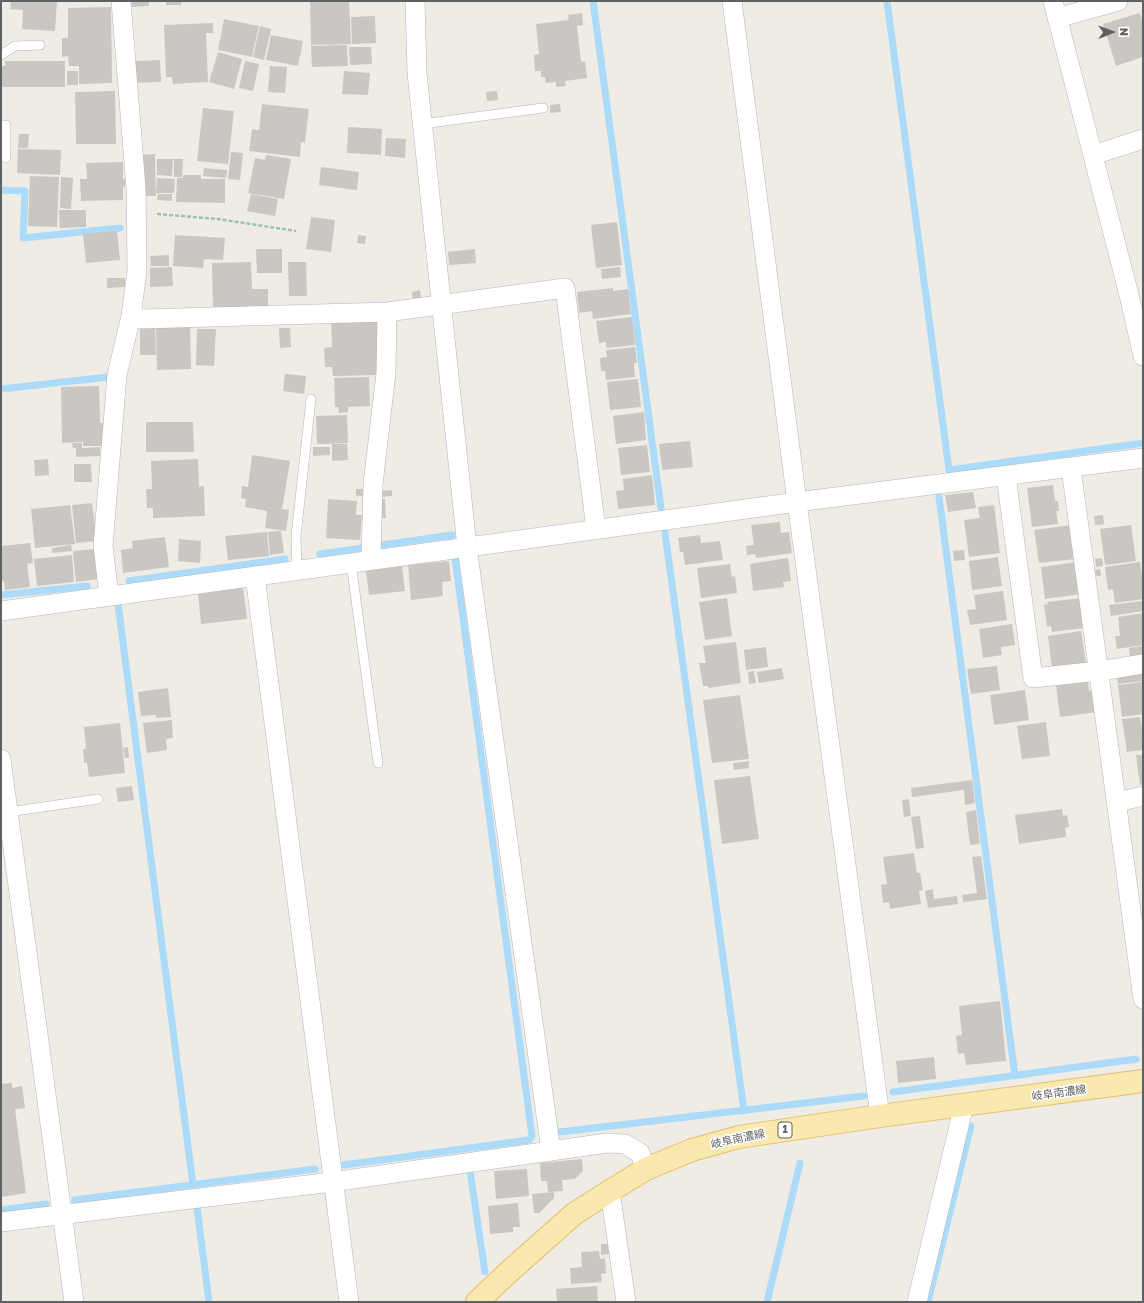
<!DOCTYPE html>
<html>
<head>
<meta charset="utf-8">
<style>
	body { margin:0 }
	#map { position:relative; width:1144px; height:1303px; overflow:hidden; background:#eeece5; font-family:"Golos Text",sans-serif }
	canvas { display:block }
	.frame { position:absolute; inset:0; border:2px solid #5d6164; pointer-events:none }
	.north { position:absolute; left:1092px; top:12px; width:40px; height:40px; -webkit-text-stroke:3px #fff; paint-order:stroke; rotate:89deg; font-size:11px; font-weight:700; line-height:16px; text-align:center; color:#5d6164 }
	.north::after { content:''; display:block; margin:auto; width:14px; height:18px; background:#5d6164; clip-path:polygon(50% 0,100% 100%,50% 72%,0 100%) }
</style>
</head>
<body>
<div id="map">
<canvas width="1144" height="1303"></canvas>
<div class="frame"></div>
<div class="north">N</div>
</div>
<script>
const c = document.querySelector('canvas').getContext('2d');
c.lineJoin = 'round';
const toPath = rows => new Path2D(rows.map(r => 'M' + r).join(''));
function trace(path, color, width, dash) { c.strokeStyle = color; c.lineWidth = width; c.lineCap = dash ? 'butt' : 'round'; c.setLineDash(dash || []); c.stroke(path); }
function paint(path, color) { c.fillStyle = color; c.fill(path, 'evenodd'); }
function label(font, color, halo, rows, align = 'center') {
  c.font = font + ' "Golos Text","Noto Sans JP",sans-serif'; c.lineWidth = 3; c.setLineDash([]); c.textBaseline = 'middle'; c.strokeStyle = halo; c.fillStyle = color; for (const [text, x, y, turn = 0] of rows) {
    c.save(); c.translate(x, y); c.rotate((+turn || 0) * Math.PI / 180); c.textAlign = isNaN(turn) ? turn : align; if (halo) c.strokeText(text, 0, 0); c.fillText(text, 0, 0); c.restore();
  }
}
const stream = toPath([
	[593,1,661,508],
	[887,1,949,470,1143,443],
	[1,190,25,191,23,238,120,228],
	[1,389,108,377],
	[939,497,1015,1076],
	[665,533,744,1111],
	[382,545,452,535,452,537],
	[320,554,363,548],
	[129,581,285,559],
	[1,595,87,586],
	[118,604,193,1185],
	[893,1092,1136,1059],
	[560,1132,864,1096],
	[344,1165,529,1140,532,1136,455,558],
	[470,1171,485,1272],
	[75,1200,315,1169],
	[197,1208,209,1302],
	[1,1210,46,1204],
	[767,1302,800,1163],
	[928,1302,971,1126]
]);
const building = toPath([
	[11,1,57,1,55,31,22,29,23,10,10,9],
	[131,1,149,1,149,6,132,7],
	[166,1,181,1,181,5,166,5],
	[310,1,349,1,351,44,311,45],
	[111,7,112,83,79,84,79,66,69,66,68,56,62,57,62,38,68,38,68,8],
	[582,13,583,25,577,26,581,62,585,61,587,78,565,81,566,86,556,87,556,82,546,83,545,77,541,77,541,71,535,71,534,55,539,54,536,24,569,20,568,15],
	[1140,13,1143,24,1143,57,1116,66,1103,24],
	[375,16,376,43,352,44,351,17],
	[224,19,259,26,252,57,218,50],
	[213,23,213,33,206,33,208,82,173,84,172,77,166,77,164,25],
	[260,26,271,29,264,60,253,57],
	[271,35,303,41,298,66,266,60],
	[347,45,348,66,312,67,311,46],
	[349,47,371,47,372,64,350,65],
	[218,52,242,59,234,89,209,82],
	[160,60,161,82,135,83,135,61],
	[5,61,65,61,65,87,1,87,1,66,5,66],
	[245,61,259,64,253,91,239,88],
	[270,66,287,67,285,93,268,92],
	[67,71,78,71,78,85,67,85],
	[344,71,370,73,368,95,342,94],
	[115,91,116,144,76,144,75,92],
	[497,91,498,100,487,101,486,92],
	[262,104,309,109,305,143,301,142,300,157,249,151,252,129,259,130],
	[560,104,561,112,550,113,550,105],
	[203,108,234,111,228,164,197,161],
	[348,127,382,129,381,155,347,153],
	[19,134,29,134,28,148,18,148],
	[386,138,406,139,405,158,385,156],
	[18,149,61,150,60,175,17,173],
	[231,152,243,153,240,180,228,179],
	[155,154,156,196,140,196,138,155],
	[266,155,291,159,284,199,248,193,255,158,265,160],
	[157,159,173,159,172,176,157,175],
	[174,159,183,159,182,177,174,177],
	[123,162,123,179,125,179,125,187,123,187,123,200,81,201,80,179,87,179,86,163],
	[321,167,359,172,357,190,319,185],
	[204,168,227,170,226,178,203,176],
	[183,175,201,175,201,179,225,179,225,203,176,202,177,178,182,178,182,180],
	[30,176,59,177,57,227,28,226],
	[61,177,73,178,71,209,60,208],
	[157,178,175,179,174,193,156,193],
	[158,194,172,194,172,201,157,200],
	[251,194,278,199,275,216,247,211],
	[59,210,86,210,86,227,60,228],
	[311,217,335,220,331,252,306,249],
	[617,222,622,265,596,268,591,225],
	[117,231,120,260,86,263,83,234],
	[175,235,225,238,223,260,204,259,203,268,173,266],
	[358,235,366,236,365,244,357,243],
	[256,249,282,249,282,273,257,273],
	[475,249,476,263,449,265,448,252],
	[169,255,169,266,151,266,150,256],
	[251,262,252,289,268,289,268,310,213,312,212,263],
	[288,262,306,262,307,296,289,296],
	[172,267,173,286,150,287,150,268],
	[620,267,621,277,602,279,601,269],
	[107,278,125,278,125,287,107,288],
	[613,288,613,291,628,289,631,314,593,319,592,311,579,313,577,292],
	[420,290,421,298,413,299,412,292],
	[632,317,635,345,606,348,606,342,599,343,596,321],
	[378,318,379,375,333,376,332,367,325,367,324,348,332,347,331,319],
	[156,326,190,326,191,369,157,370],
	[140,327,155,327,156,355,140,355],
	[279,328,290,328,291,347,280,348],
	[197,329,216,329,214,366,196,365],
	[635,347,637,363,634,363,635,377,606,380,605,371,601,371,600,358,607,357,606,350],
	[285,374,306,376,304,394,283,391],
	[369,377,370,406,348,407,348,412,339,413,338,407,335,407,334,378],
	[638,379,641,407,610,410,607,382],
	[99,386,100,423,106,423,106,446,83,446,83,442,62,443,61,387],
	[644,412,646,440,616,444,613,416],
	[347,415,348,443,317,444,316,416],
	[146,422,193,422,194,452,146,452],
	[690,441,693,467,662,470,659,444],
	[72,443,82,443,82,448,100,447,100,456,76,457,76,448,73,448],
	[332,444,347,444,348,460,332,461],
	[647,445,650,472,621,475,618,448],
	[313,447,330,447,330,455,313,456],
	[252,455,290,461,282,509,289,510,286,531,265,528,267,511,245,507,246,499,241,498,242,486,248,487],
	[48,459,49,475,35,476,34,460],
	[198,459,199,487,204,486,205,516,153,518,153,508,147,508,146,489,152,489,151,461],
	[74,464,91,464,92,482,74,482],
	[652,475,655,505,618,509,616,491,624,490,623,479],
	[1053,485,1055,501,1058,501,1059,511,1056,511,1058,524,1032,527,1027,488],
	[356,489,368,489,367,496,356,496],
	[392,490,392,496,377,497,377,491],
	[973,492,976,508,948,512,945,495],
	[328,499,357,501,356,515,362,515,360,540,326,538],
	[377,499,385,499,386,518,377,518],
	[92,503,97,541,76,543,72,505],
	[70,505,75,544,35,548,31,509],
	[994,505,1000,553,969,557,964,520,980,518,978,507],
	[1103,515,1104,524,1095,525,1094,516],
	[780,522,781,533,789,532,792,553,756,558,755,554,747,555,746,546,754,545,751,525],
	[1072,525,1076,559,1039,563,1034,530],
	[1131,525,1136,561,1105,565,1100,529],
	[281,531,284,553,270,555,268,532],
	[267,532,269,556,228,560,225,536],
	[700,535,701,543,720,541,723,560,685,565,683,552,680,552,678,538],
	[165,537,169,567,123,573,121,550,133,548,132,541],
	[179,539,201,541,200,563,178,561],
	[30,543,33,563,27,564,30,587,5,590,4,581,1,581,1,546],
	[71,545,72,551,52,553,52,548],
	[95,549,98,579,76,582,73,551],
	[964,550,965,560,954,561,953,551],
	[72,555,74,582,37,586,34,559],
	[998,557,1002,586,972,590,969,561],
	[788,558,791,581,783,582,784,587,753,591,750,564],
	[1102,558,1103,566,1096,567,1095,559],
	[449,561,451,581,442,582,443,596,411,600,408,565],
	[1077,562,1081,594,1045,599,1041,567],
	[1140,562,1143,583,1143,599,1115,603,1113,589,1108,590,1105,567],
	[730,564,732,577,735,576,737,593,701,598,697,568],
	[402,566,405,591,369,595,366,570],
	[1100,569,1101,576,1096,576,1095,570],
	[243,587,247,619,201,624,198,593],
	[1003,591,1007,620,970,625,967,610,976,609,974,595],
	[727,598,732,636,705,640,699,602],
	[1081,598,1085,628,1052,632,1051,626,1047,627,1044,605,1048,604,1047,602],
	[1143,601,1143,611,1111,616,1109,605],
	[1143,613,1143,645,1117,649,1115,636,1120,636,1118,617],
	[1012,624,1015,645,1001,647,1002,655,983,658,979,629],
	[1081,631,1086,663,1052,668,1048,636],
	[736,642,741,683,709,688,708,686,703,686,699,663,706,663,703,646],
	[1143,646,1143,657,1130,658,1129,648],
	[766,647,768,667,746,670,744,650],
	[997,666,1000,690,971,694,967,669],
	[782,668,784,679,759,683,757,672],
	[754,671,756,683,749,684,748,672],
	[1143,671,1143,681,1118,684,1117,675],
	[1088,681,1089,691,1094,690,1097,712,1060,717,1056,685],
	[1142,682,1143,692,1143,714,1122,717,1118,685],
	[168,688,171,717,156,718,156,715,141,716,138,692],
	[1025,690,1029,720,994,725,990,695],
	[740,695,749,759,712,763,703,700],
	[1140,717,1142,730,1143,729,1143,750,1127,752,1122,719],
	[172,720,173,738,166,739,167,750,147,753,143,723],
	[1046,722,1050,756,1022,759,1017,726],
	[120,723,125,773,89,777,87,763,84,763,83,749,86,749,84,727],
	[128,747,129,758,125,758,123,748],
	[1136,755,1143,755,1143,784,1140,785],
	[749,761,749,768,734,770,733,763],
	[750,776,759,839,722,844,714,780],
	[972,780,975,803,965,805,964,790,912,797,911,788],
	[132,786,134,800,118,802,116,788],
	[909,799,911,816,904,817,902,800],
	[1062,809,1063,816,1067,815,1069,827,1065,828,1066,837,1019,844,1015,815],
	[976,810,980,844,970,845,966,812],
	[920,816,924,848,916,849,911,817],
	[914,853,917,873,920,873,923,890,919,891,921,904,890,909,889,902,883,903,881,885,887,884,883,857],
	[981,856,987,899,963,902,962,895,977,893,972,857],
	[933,889,934,899,957,896,958,904,928,908,925,891],
	[1000,1001,1006,1061,966,1065,964,1053,958,1054,956,1036,962,1035,959,1006],
	[934,1057,936,1079,898,1083,896,1061],
	[12,1083,12,1088,22,1086,25,1108,15,1109,26,1193,1,1197,1,1084],
	[582,1159,583,1171,575,1179,562,1180,563,1191,548,1192,547,1181,541,1181,540,1163],
	[527,1169,529,1196,496,1199,494,1171],
	[554,1192,554,1198,539,1213,534,1213,532,1194],
	[518,1203,520,1227,513,1227,513,1232,490,1234,488,1206],
	[601,1244,608,1244,609,1254,601,1255],
	[599,1251,600,1259,605,1258,606,1273,601,1274,602,1282,571,1284,570,1268,582,1267,581,1252],
	[597,1286,598,1302,557,1302,556,1289]
]);
const path = toPath([
	[157,214,218,219,296,231]
]);
const lane = toPath([
	[1,55,15,46,40,45],
	[422,124,543,108],
	[1,125,6,125,6,158],
	[351,563,378,763],
	[297,570,296,536,311,399],
	[8,812,98,799]
]);
const street = toPath([
	[415,1,417,73,467,547,551,1151],
	[732,1,797,502,880,1116],
	[1053,1,1129,295,1143,356],
	[1057,18,1118,1],
	[1093,155,1143,139],
	[131,316,142,319,387,312,565,288,596,529],
	[1071,468,1143,999],
	[1006,476,1033,678,1099,671,1143,664],
	[371,560,373,484,386,373,387,312],
	[255,576,349,1302],
	[109,596,103,546,117,375,131,316,137,271,136,188,121,1],
	[1,611,797,502,1143,458],
	[1,759,74,1302],
	[1117,802,1143,796],
	[610,1191,626,1302],
	[1,1222,332,1182,607,1143,625,1144,640,1153,646,1169],
	[917,1302,964,1105]
]);
const primary = toPath([
	[477,1302,511,1270,574,1214,610,1191,646,1169,692,1150,739,1137,880,1116,1143,1081]
]);
const shields = [
	[785,1130,14]
];
const shieldNames = [
	["1",785,1130]
];
const streetNames = [
	["岐阜南濃線",1059,1093,-8],
	["岐阜南濃線",738,1139,-12]
];
trace(stream, '#abdbf8', 7);
paint(building, '#cac7c2');
trace(lane, '#b2b5b9', 10);
trace(street, '#b2b5b9', 20);
trace(primary, '#e6bc66', 24);
trace(path, '#9ec4a6', 2.5, [4, 2]);
trace(lane, '#fff', 9);
trace(street, '#fff', 19);
trace(primary, '#f9e9af', 22);
for (const [x, y, w] of shields) { const box = new Path2D(); box.roundRect(x - w / 2, y - 8, w, 16, 3); c.fillStyle = '#fff'; c.fill(box); trace(box, '#5d6164', 1); }
label('bold 10px', '#5d6164', null, shieldNames);
label('11px', '#5d6164', '#fff', streetNames);
</script>
</body>
</html>
